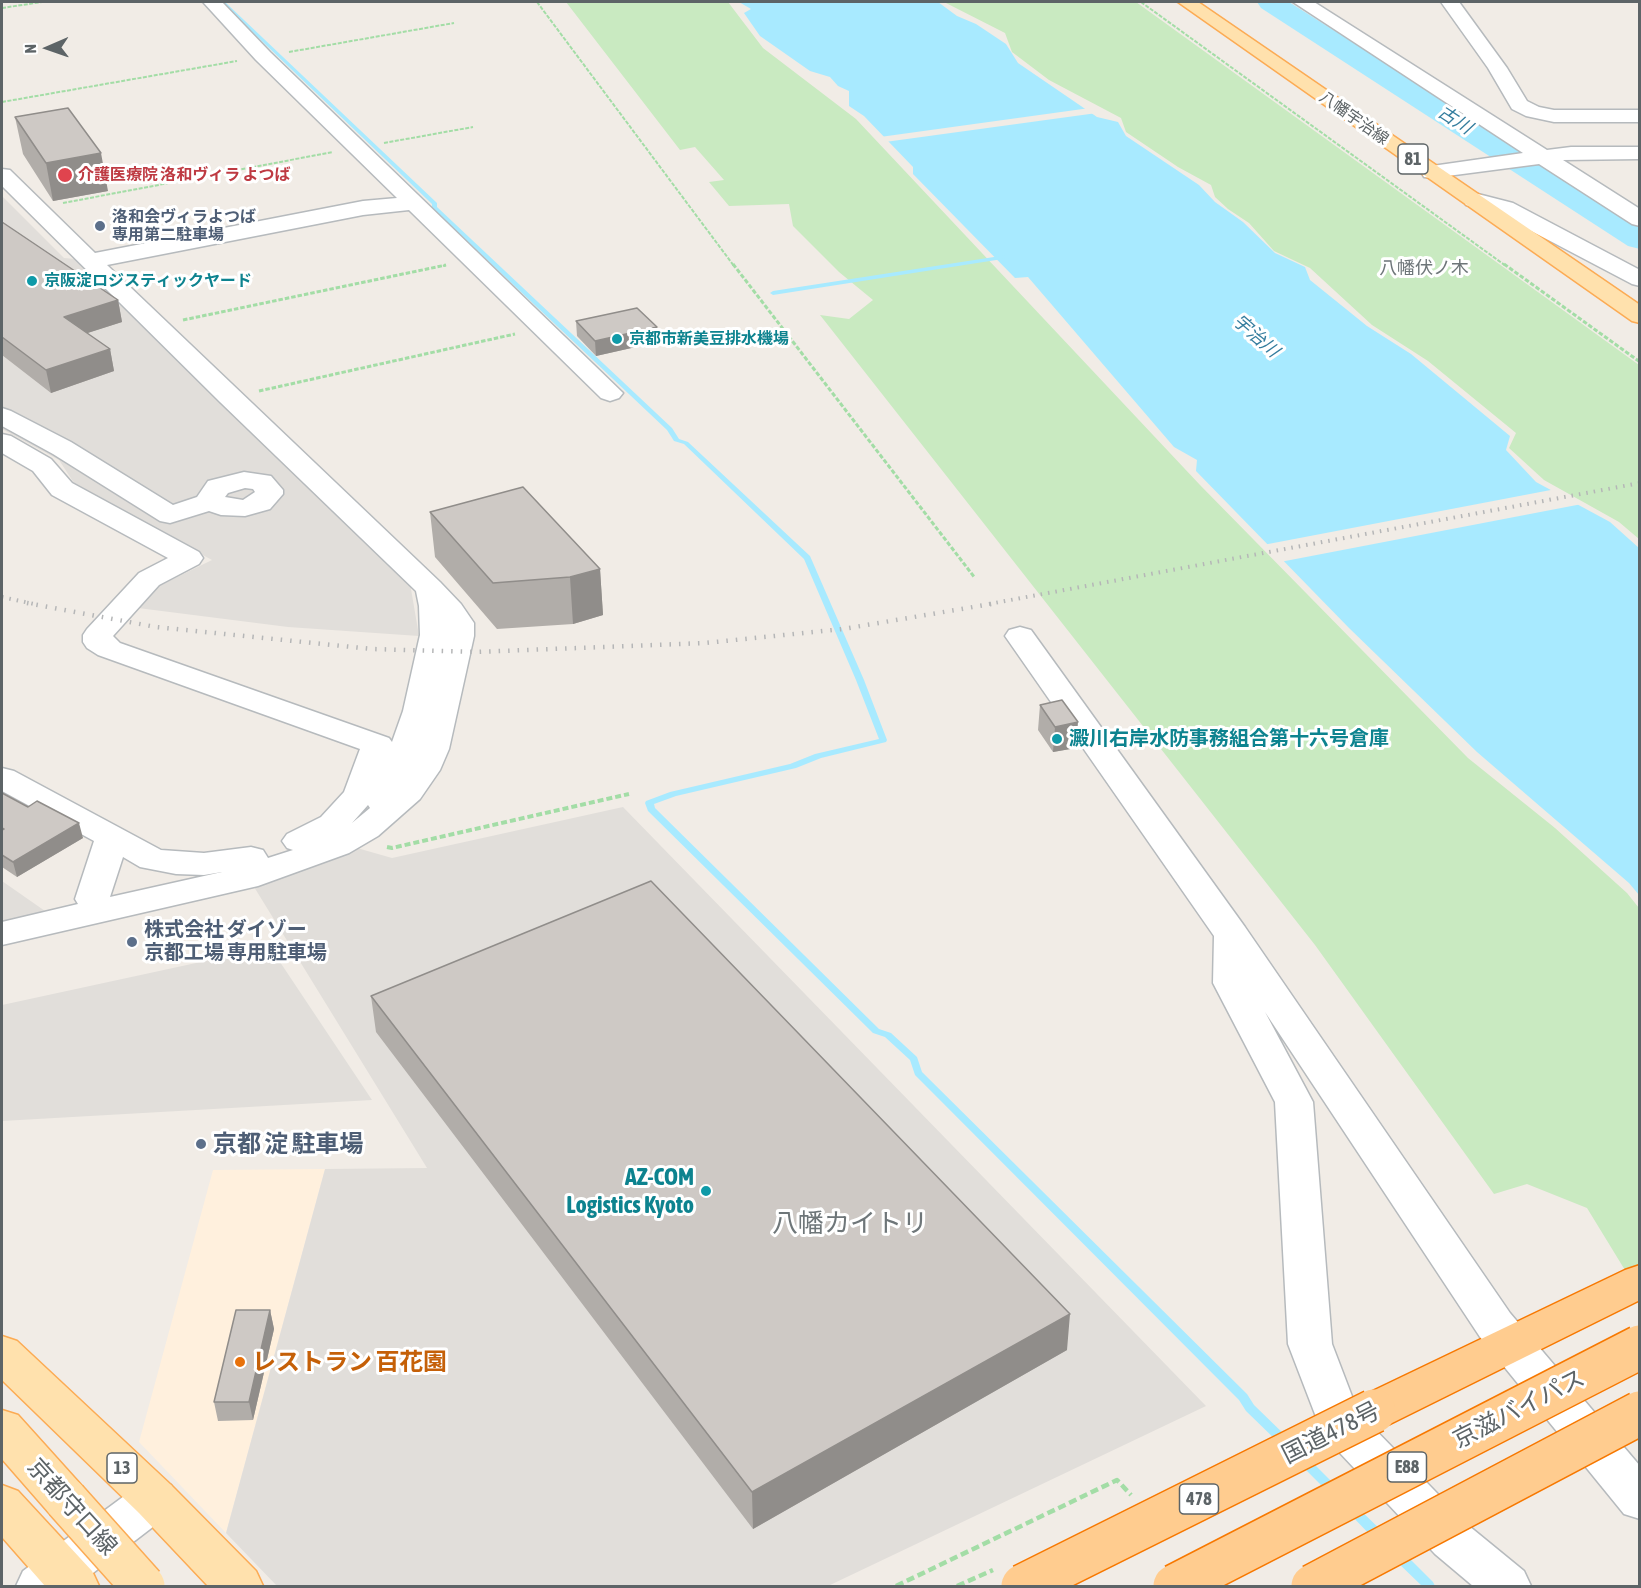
<!DOCTYPE html>
<html>
<head>
<meta charset="utf-8">
<style>
	body { margin:0 }
	#map { position:relative; width:1641px; height:1588px; overflow:hidden; background:#f1ece6; font-family:"Asap Condensed",sans-serif }
	canvas { display:block }
	.frame { position:absolute; inset:0; border:3px solid #5d6467; pointer-events:none }
	.north { position:absolute; left:18px; top:18px; width:60px; height:60px; -webkit-text-stroke:4px #fff; paint-order:stroke; rotate:268deg; font-size:16px; font-weight:700; line-height:24px; text-align:center; color:#5d6467 }
	.north::after { content:''; display:block; margin:auto; width:21px; height:27px; background:#5d6467; clip-path:polygon(50% 0,100% 100%,50% 72%,0 100%) }
</style>
</head>
<body>
<div id="map">
<canvas width="1641" height="1588"></canvas>
<div class="frame"></div>
<div class="north">N</div>
</div>
<script>
const c = document.querySelector('canvas').getContext('2d');
c.lineJoin = 'round';
function paint(path, color) { c.fillStyle = color; c.fill(path, 'evenodd'); }
const toPath = rows => new Path2D(rows.map(r => 'M' + r).join(''));
function trace(path, color, width, dash) { c.strokeStyle = color; c.lineWidth = width; c.lineCap = dash ? 'butt' : 'round'; c.setLineDash(dash || []); c.stroke(path); }
function label(font, color, halo, rows, align = 'center') {
  c.font = font + ' "Asap Condensed","Noto Sans JP",sans-serif'; c.lineWidth = 6; c.setLineDash([]); c.textBaseline = 'middle'; c.strokeStyle = halo; c.fillStyle = color; for (const [text, x, y, turn = 0] of rows) {
    c.save(); c.translate(x, y); c.rotate((+turn || 0) * Math.PI / 180); c.textAlign = isNaN(turn) ? turn : align; if (halo) c.strokeText(text, 0, 0); c.fillText(text, 0, 0); c.restore();
  }
}
const commercial = toPath([
	[325,1169,226,1533,139,1442,213,1170]
]);
const industrial = toPath([
	[2,196,64,258,76,259,410,583,419,636,288,627,138,608,159,586,212,560,76,486,59,460,2,429],
	[623,807,1206,1406,828,1586,277,1586,226,1533,325,1169,427,1168,251,882,357,848,392,858],
	[2,881,45,911,2,921],
	[270,947,372,1100,2,1121,2,1005]
]);
const green = toPath([
	[566,2,728,2,763,48,856,119,1200,485,1468,758,1555,828,1627,893,1639,908,1639,1293,1587,1208,1527,1184,1494,1194,1315,945,820,315,849,319,873,300,839,272,793,226,789,204,729,206,709,182,724,180,695,147,680,150],
	[944,2,1136,2,1639,365,1639,539,1619,522,1544,480,1509,448,1516,433,1428,361,1372,325,1310,268,1274,251,1249,223,1228,209,1215,197,1211,185,1178,167,1126,132,1121,118,1049,80,1012,52,1005,33]
]);
const water = toPath([
	[739,2,938,2,957,16,976,24,1006,44,1018,63,1097,117,1118,122,1126,136,1199,185,1215,202,1243,222,1275,253,1305,267,1310,280,1367,326,1411,354,1510,436,1506,450,1536,482,1610,522,1639,548,1639,895,1629,883,1477,752,1349,628,1196,471,1197,460,1174,447,1028,277,1015,278,913,174,913,167,864,116,849,106,849,91,838,86,830,77,810,71,760,36,744,13,751,9]
]);
const pier = toPath([
	[1090,108,1097,113,885,142,880,137],
	[1556,489,1582,504,1280,562,1263,545]
]);
const stream = toPath([
	[221,2,225,2,437,203,437,207,672,428,679,439,688,442,810,556,864,680,887,740,886,742,821,758,796,768,676,796,654,804,655,808,879,1029,891,1033,917,1057,922,1072,1247,1394,1254,1405,1289,1439,1291,1442,1289,1445,1285,1447,1281,1445,1246,1411,1239,1400,915,1075,910,1060,885,1037,873,1033,648,811,645,803,646,801,670,792,790,764,815,754,879,739,856,680,804,559,684,444,674,441,667,430,432,208,432,204,221,2],
	[1007,255,1009,256,1009,258,773,295,770,293,773,291,1007,255],
	[1303,1455,1307,1457,1338,1488,1340,1491,1338,1494,1334,1496,1330,1494,1299,1463,1297,1460,1299,1457,1303,1455],
	[1352,1504,1356,1506,1385,1534,1387,1538,1385,1542,1381,1543,1377,1542,1348,1512,1346,1509,1348,1506,1352,1504],
	[1398,1550,1402,1551,1433,1582,1435,1586,1422,1586,1394,1559,1392,1555,1394,1551,1398,1550]
]);
const river = toPath([
	[1257,2,1289,2,1640,224,1640,249,1628,246,1261,8,1257,2]
]);
const pathFar3 = toPath([
	[537,2,734,266],
	[1141,2,1506,266],
	[2,8,42,2],
	[289,52,454,23],
	[2,102,237,61],
	[384,143,473,127],
	[63,203,333,152],
	[443,266,446,265]
]);
const pathFar2 = toPath([
	[733,264,975,578],
	[1504,264,1640,362],
	[183,320,446,265],
	[259,391,515,334]
]);
const pathFar1 = toPath([
	[387,847,392,848,629,794]
]);
const path = toPath([
	[896,1586,1117,1480,1131,1495]
]);
const minor = toPath([
	[203,2,222,2,270,52,623,393,619,398,610,401,601,398,409,210,363,215,107,265,440,582,461,604,474,623,474,636,449,749,440,770,420,799,378,836,349,853,258,886,2,945,2,922,78,904,75,899,94,841,2,791,2,768,14,771,161,850,204,853,251,847,263,850,268,858,293,850,287,848,282,841,287,834,321,817,344,792,360,749,98,655,87,648,83,642,83,635,87,629,139,573,168,558,52,495,33,471,2,453,2,434,11,436,51,459,72,483,199,552,203,558,199,564,159,585,113,636,120,643,389,738,392,742,403,711,420,635,419,606,416,591,220,402,2,186,2,169,10,170,95,253,363,201,397,198,256,60,203,2],
	[368,805,370,808,352,823,368,805],
	[123,857,140,867,176,874,204,875,222,872,110,897,123,857],
	[1293,2,1314,2,1547,150,1571,147,1640,147,1640,159,1563,160,1640,209,1640,226,1632,224,1539,164,1432,178,1424,177,1421,172,1424,167,1432,166,1523,153,1293,2],
	[1441,2,1459,2,1507,68,1527,101,1539,107,1554,110,1640,110,1640,122,1554,122,1526,116,1512,109,1488,68,1441,2],
	[1474,193,1513,203,1640,270,1640,286,1632,284,1497,213,1466,205,1463,200,1466,195,1474,193],
	[2,408,11,411,71,442,173,505,197,497,208,481,244,472,271,476,283,490,283,494,270,509,245,516,221,515,209,511,170,523,160,521,53,454,2,426,2,408],
	[245,488,253,489,255,492,243,500,225,497,228,493,245,488],
	[1020,627,1031,630,1245,927,1510,1313,1640,1466,1640,1519,1624,1514,1480,1337,1265,1012,1313,1102,1332,1344,1358,1412,1469,1526,1524,1571,1531,1586,1473,1586,1435,1554,1323,1435,1288,1344,1275,1102,1213,983,1214,936,1005,636,1009,630,1020,627],
	[155,1479,171,1485,178,1499,171,1513,76,1586,16,1586,23,1571,139,1485,155,1479]
]);
const major = toPath([
	[1178,2,1198,2,1640,305,1640,323,1632,321,1178,2],
	[2,1336,17,1341,171,1485,256,1571,263,1586,208,1586,139,1513,2,1380,2,1336],
	[2,1410,18,1415,82,1486,89,1500,82,1514,66,1520,50,1514,2,1459,2,1410],
	[2,1485,18,1491,92,1571,99,1586,45,1586,2,1537,2,1485]
]);
const highway = toPath([
	[1640,1265,1640,1300,1390,1424,1374,1429,1358,1424,1352,1411,1358,1398,1625,1270,1640,1265]
]);
const railFar1 = toPath([
	[2,597,34,604],
	[989,604,1640,483]
]);
const rail = toPath([
	[27,603,156,627,372,649,476,652,705,643,843,629,997,603]
]);
const pathBridge = toPath([
	[957,1586,993,1570]
]);
const majorBridge = toPath([
	[66,1500,143,1586]
]);
const highwayBridge = toPath([
	[1023,1586,1374,1411],
	[1175,1586,1640,1347],
	[1313,1586,1640,1413]
]);
const wall = toPath([
	[15,117,108,191,53,201,23,154],
	[2,222,118,300,122,322,87,333,110,349,114,371,51,393,2,355],
	[576,321,658,342,596,356,577,336],
	[430,512,600,569,603,615,573,624,497,629,435,557],
	[1040,705,1076,748,1053,752,1038,730],
	[2,793,83,838,17,877,2,867],
	[371,996,1067,1350,753,1529,376,1032],
	[270,1310,274,1329,253,1420,218,1421,214,1402]
]);
const shadedWall = toPath([
	[101,153,108,191,53,201,46,163],
	[118,300,122,322,69,339,64,317],
	[657,327,658,342,596,356,595,341],
	[110,349,114,371,51,393,46,370],
	[600,569,603,615,573,624,570,577],
	[1078,722,1076,748,1053,752,1055,727],
	[79,823,83,838,17,877,13,862],
	[270,1310,274,1329,253,1420,249,1402],
	[1070,1314,1067,1350,753,1529,752,1492]
]);
const building = toPath([
	[68,108,101,153,46,163,15,117,68,108],
	[2,222,118,300,64,317,110,349,46,370,2,337,2,222],
	[637,308,657,327,595,341,576,321,637,308],
	[523,487,600,569,570,577,493,583,430,512,523,487],
	[1062,700,1078,722,1055,727,1040,705,1062,700],
	[2,793,28,807,37,801,79,823,13,862,2,855,2,830,4,829,2,828,2,793],
	[651,881,1070,1314,752,1492,371,996,651,881],
	[236,1310,270,1310,249,1402,214,1402,236,1310]
]);
const markers = [
	[65,175,8,"#e0444e"],
	[100,226,6,"#5c6f8a"],
	[32,281,6,"#0f9aa8"],
	[617,339,6,"#0f9aa8"],
	[1057,739,6,"#0f9aa8"],
	[132,942,6,"#5c6f8a"],
	[201,1144,6,"#5c6f8a"],
	[706,1191,6,"#0f9aa8"],
	[240,1362,6,"#e8710a"]
];
const farStreetnames = [
	["八幡宇治線",1354,118,35]
];
const farHealthnames = [
	["介護医療院 洛和ヴィラ よつば",78,175]
];
const farServicenames = [
	["洛和会ヴィラよつば",112,217],
	["専用第二駐車場",112,235]
];
const farCulturenames = [
	["京阪淀ロジスティックヤード",44,281],
	["京都市新美豆排水機場",629,339]
];
const farWaternames = [
	["古川",1455,120,33],
	["宇治川",1256,336,41]
];
const shields = [
	[1413,159,30],
	[1407,1467,39],
	[122,1468,30],
	[1199,1499,39]
];
const shieldNames = [
	["81",1413,159],
	["E88",1407,1467],
	["13",122,1468],
	["478",1199,1499]
];
const farNeighbourhoodnames = [
	["八幡伏ノ木",1424,268]
];
const cultureNames = [
	["澱川右岸水防事務組合第十六号倉庫",1069,739]
];
const serviceNames = [
	["株式会社 ダイゾー",144,930],
	["京都工場 専用駐車場",144,953]
];
const nearServicenames = [
	["京都 淀 駐車場",213,1144]
];
const nearCulturenames = [
	["AZ-COM",694,1177],
	["Logistics Kyoto",694,1205]
];
const nearFoodnames = [
	["レストラン 百花園",252,1362]
];
const nearStreetnames = [
	["京滋バイパス",1519,1409,-27],
	["国道478号",1331,1433,-27],
	["京都守口線",72,1507,48]
];
const nearNeighbourhoodnames = [
	["八幡カイトリ",850,1224]
];
paint(commercial, '#fff0dd');
paint(industrial, '#e1deda');
paint(green, '#c9eac1');
paint(water, '#a8eaff');
paint(pier, '#f1ece6');
paint(stream, '#a8eaff');
paint(river, '#a8eaff');
trace(minor, '#b6babd', 3);
trace(major, '#fcab54', 3);
trace(highway, '#f77800', 3);
trace(pathFar3, '#a3dda6', 2, [4, 1.5]);
trace(pathFar2, '#a3dda6', 3, [4.5, 2]);
trace(pathFar1, '#a3dda6', 4, [6, 3]);
trace(path, '#a3dda6', 4.5, [8, 4]);
paint(minor, '#fff');
paint(major, '#ffe1ad');
paint(highway, '#ffcc8f');
trace(railFar1, '#b5b6b7', 4, [1.5, 6]);
trace(rail, '#b5b6b7', 4.5, [1.5, 8]);
trace(majorBridge, '#fcab54', 46, []);
trace(highwayBridge, '#f77800', 46, []);
trace(pathBridge, '#a3dda6', 4.5, [8, 4]);
trace(majorBridge, '#ffe1ad', 43);
trace(highwayBridge, '#ffcc8f', 43);
paint(wall, '#b1ada9');
paint(shadedWall, '#908d8a');
paint(building, '#cec9c5');
trace(building, '#908d8a', 1.5);
for (const [x, y, r, color] of markers) { const dot = new Path2D(); dot.arc(x, y, r, 0, 2 * Math.PI); c.fillStyle = color; c.fill(dot); trace(dot, '#fff', 2); }
label('16px', '#5d6467', '#fff', farStreetnames);
label('bold 16px', '#be3a42', '#fff', farHealthnames, 'left');
label('bold 16px', '#4e5e75', '#fff', farServicenames, 'left');
label('bold 16px', '#0d838f', '#fff', farCulturenames, 'left');
label('italic 18px', '#347d9e', '#fff', farWaternames);
for (const [x, y, w] of shields) { const box = new Path2D(); box.roundRect(x - w / 2, y - 15, w, 30, 4.5); c.fillStyle = '#fff'; c.fill(box); trace(box, '#5d6467', 1.5); }
label('bold 18px', '#5d6467', null, shieldNames);
label('18px', '#6e7679', '#fff', farNeighbourhoodnames);
label('bold 20px', '#0d838f', '#fff', cultureNames, 'left');
label('bold 20px', '#4e5e75', '#fff', serviceNames, 'left');
label('bold 24px', '#4e5e75', '#fff', nearServicenames, 'left');
label('bold 24px', '#0d838f', '#fff', nearCulturenames, 'right');
label('bold 24px', '#c56008', '#fff', nearFoodnames, 'left');
label('24px', '#5d6467', '#fff', nearStreetnames);
label('26px', '#6e7679', '#fff', nearNeighbourhoodnames);
</script>
</body>
</html>
